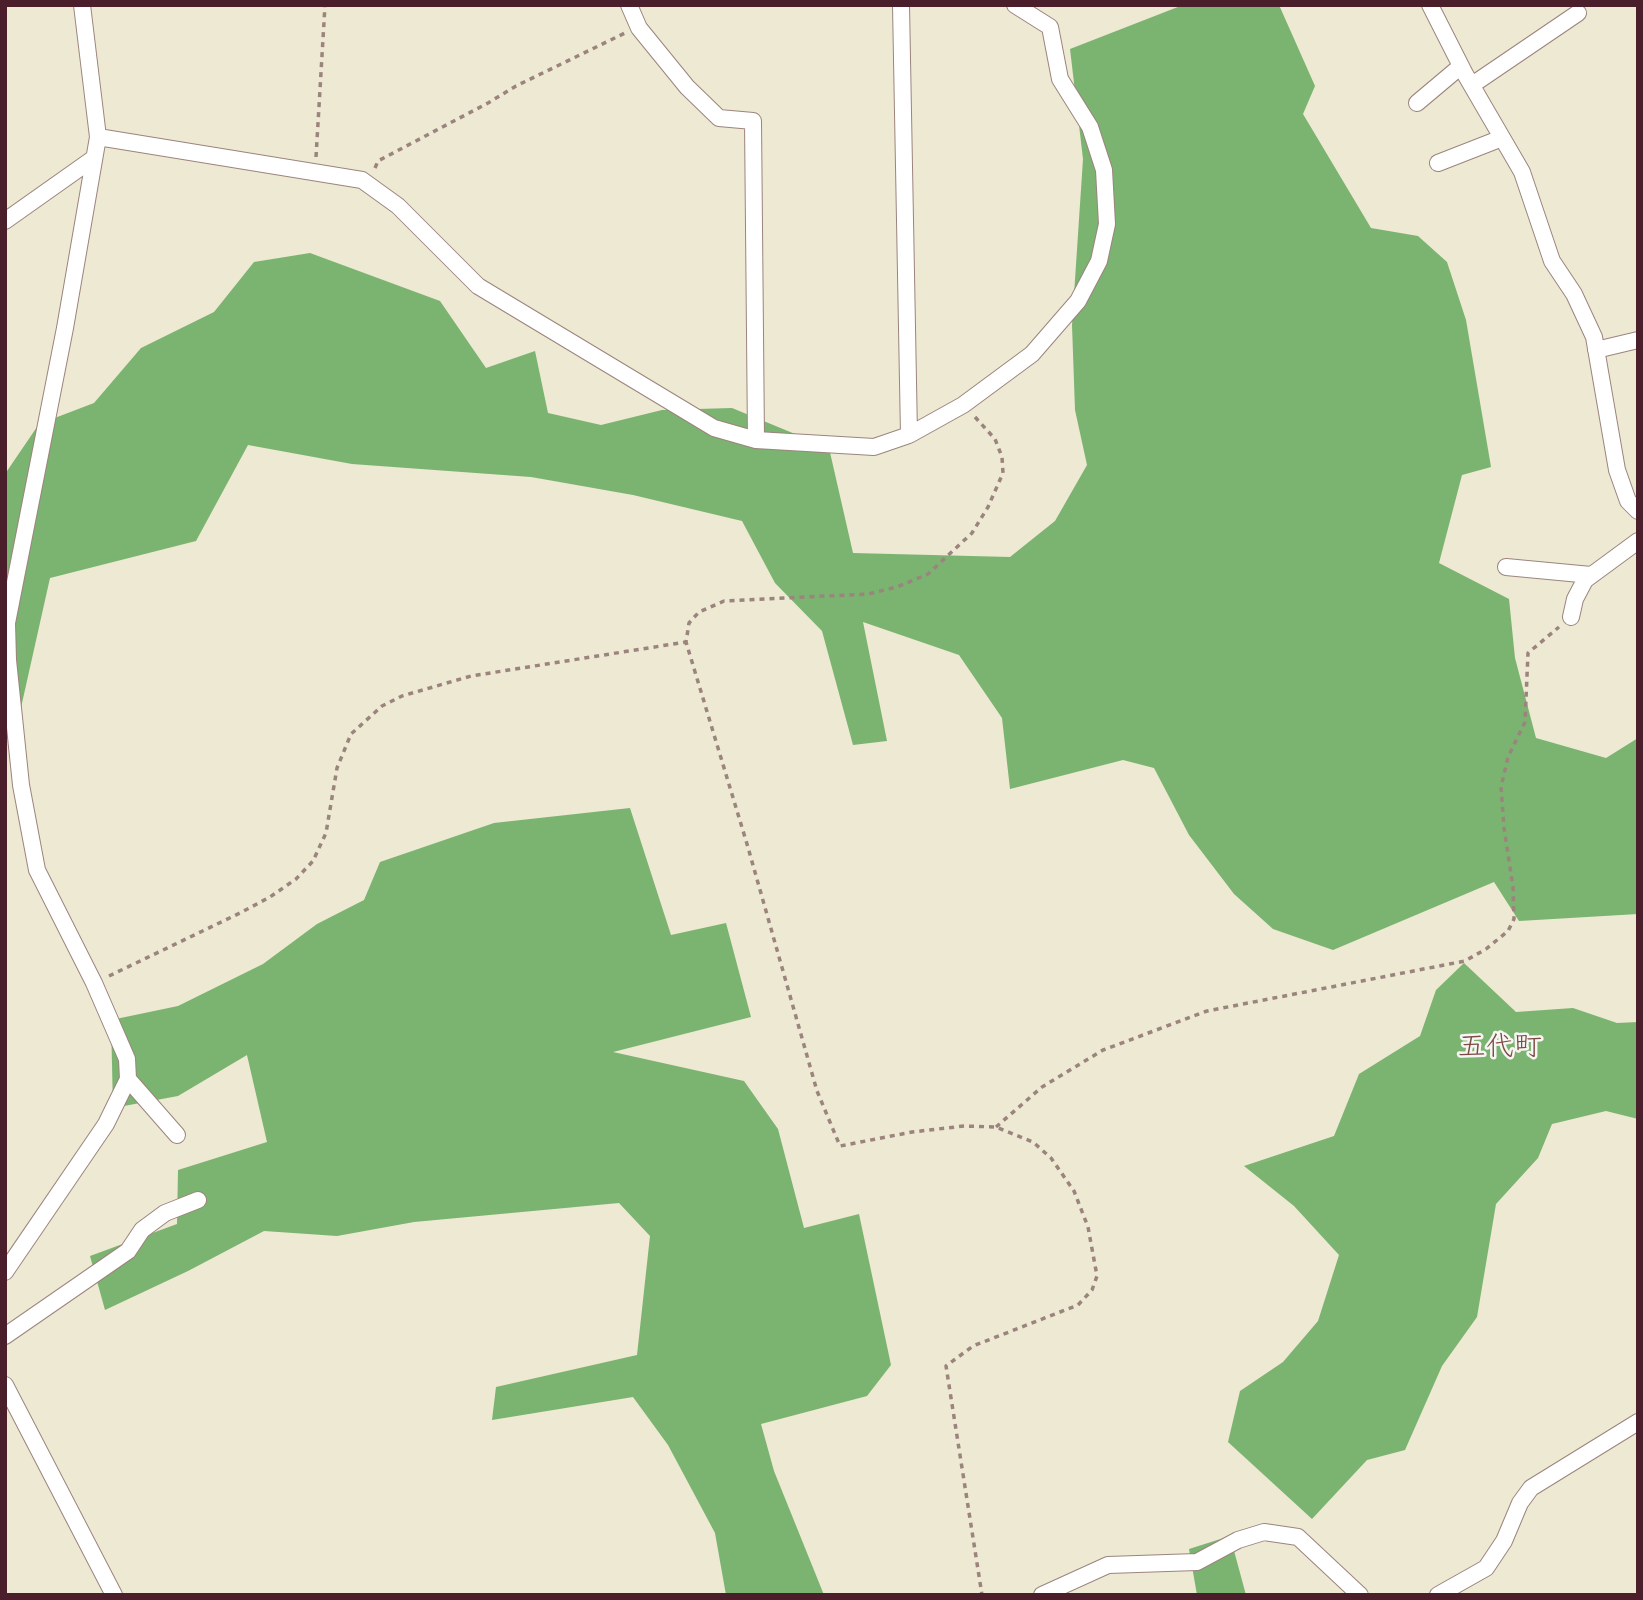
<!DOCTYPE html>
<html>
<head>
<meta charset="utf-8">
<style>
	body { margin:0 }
	#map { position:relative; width:1643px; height:1600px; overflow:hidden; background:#ede9d2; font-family:Itim,sans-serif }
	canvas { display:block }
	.frame { position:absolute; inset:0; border:7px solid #4a1f2b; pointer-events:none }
</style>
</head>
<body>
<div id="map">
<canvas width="1643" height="1600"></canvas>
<div class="frame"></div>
</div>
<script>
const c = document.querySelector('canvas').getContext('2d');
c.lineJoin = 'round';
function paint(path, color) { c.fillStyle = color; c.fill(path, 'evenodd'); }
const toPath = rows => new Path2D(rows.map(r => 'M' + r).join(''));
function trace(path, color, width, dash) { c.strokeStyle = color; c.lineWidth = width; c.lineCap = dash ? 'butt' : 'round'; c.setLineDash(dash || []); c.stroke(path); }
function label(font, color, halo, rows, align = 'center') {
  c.font = font + ' Itim,"Klee One",sans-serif'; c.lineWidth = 5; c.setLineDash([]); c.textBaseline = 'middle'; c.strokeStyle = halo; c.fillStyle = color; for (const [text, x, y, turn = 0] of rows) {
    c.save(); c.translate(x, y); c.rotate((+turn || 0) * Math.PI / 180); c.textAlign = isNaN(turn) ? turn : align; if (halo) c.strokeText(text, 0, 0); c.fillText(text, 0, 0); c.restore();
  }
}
const forest = toPath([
	[1183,5,1279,5,1315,86,1303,114,1371,228,1418,236,1447,262,1466,320,1491,467,1462,475,1439,563,1509,599,1515,658,1536,738,1606,758,1638,738,1638,914,1519,921,1494,882,1333,950,1273,929,1234,894,1189,835,1154,768,1123,760,1010,789,1002,718,959,655,863,622,887,741,853,745,822,631,775,583,742,521,633,495,531,477,352,464,248,445,196,541,50,578,18,721,5,678,5,474,39,424,94,403,141,348,214,312,254,262,310,253,440,301,486,368,535,351,548,413,601,425,662,410,732,408,829,448,853,553,1010,557,1055,521,1087,465,1075,410,1072,325,1083,159,1070,49],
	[630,808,671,935,726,923,751,1017,613,1052,744,1081,778,1129,804,1228,859,1214,891,1365,867,1396,761,1424,774,1471,824,1595,726,1595,715,1533,668,1445,633,1397,492,1420,496,1387,637,1355,650,1236,619,1203,414,1222,337,1236,264,1231,188,1271,105,1310,90,1256,177,1224,178,1170,267,1142,247,1055,178,1096,113,1108,111,1020,178,1006,263,964,317,924,364,900,380,862,494,823],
	[1464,963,1516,1012,1573,1008,1617,1023,1638,1022,1638,1119,1606,1111,1552,1124,1538,1158,1496,1204,1477,1317,1442,1366,1405,1450,1367,1460,1312,1519,1228,1442,1240,1391,1283,1362,1318,1321,1339,1255,1294,1206,1244,1166,1334,1136,1359,1074,1420,1036,1436,990],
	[1230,1536,1246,1595,1197,1595,1189,1549]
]);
const path = toPath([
	[316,157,325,5],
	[375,168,378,161,488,103,516,86,625,33],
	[975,417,995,439,1002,457,1003,473,988,507,972,533,928,574,897,587,868,594,724,601,699,612,689,623,686,642,747,844,817,1091,840,1146,912,1132,964,1126,996,1127,1033,1142,1051,1158,1074,1191,1088,1227,1097,1276,1092,1290,1078,1305,973,1346,946,1366,982,1595],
	[109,976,240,913,270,897,296,879,313,861,326,833,337,768,351,734,382,706,402,696,471,676,686,642],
	[996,1127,1042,1087,1103,1050,1207,1011,1465,961,1486,949,1508,931,1514,919,1513,887,1504,828,1501,787,1508,757,1525,722,1528,653,1559,627]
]);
const street = toPath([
	[629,5,639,28,687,87,719,118,753,121,756,440],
	[901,5,909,435],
	[1430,5,1465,74,1522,172,1552,261,1574,294,1594,337,1617,470,1628,501,1638,511],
	[1472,85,1578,13],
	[1417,103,1461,66],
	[98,137,362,180,398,206,478,286,714,428,756,440,874,447,909,435,963,405,1032,354,1078,301,1099,261,1107,224,1104,170,1090,127,1060,79,1050,27,1015,5],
	[1438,163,1502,138],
	[5,221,94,158],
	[1596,350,1638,340],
	[1506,567,1591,575],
	[1571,617,1575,599,1585,580,1638,541],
	[128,1079,177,1135],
	[5,1272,106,1124,128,1079,127,1059,94,983,37,870,21,785,8,660,7,623,65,328,98,137,82,5],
	[5,1336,128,1251,142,1230,165,1213,198,1200],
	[5,1385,114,1595],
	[1042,1595,1108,1565,1197,1562,1238,1540,1264,1532,1298,1537,1360,1595],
	[1438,1595,1486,1568,1504,1541,1520,1503,1531,1488,1638,1422]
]);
const quarterNames = [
	["五代町",1500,1048]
];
paint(forest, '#7bb370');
trace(street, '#9c847e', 18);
trace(path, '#9c847e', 3.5, [5, 5]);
trace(street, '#fff', 16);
label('28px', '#7e4a45', '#f6f6f2', quarterNames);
</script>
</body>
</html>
